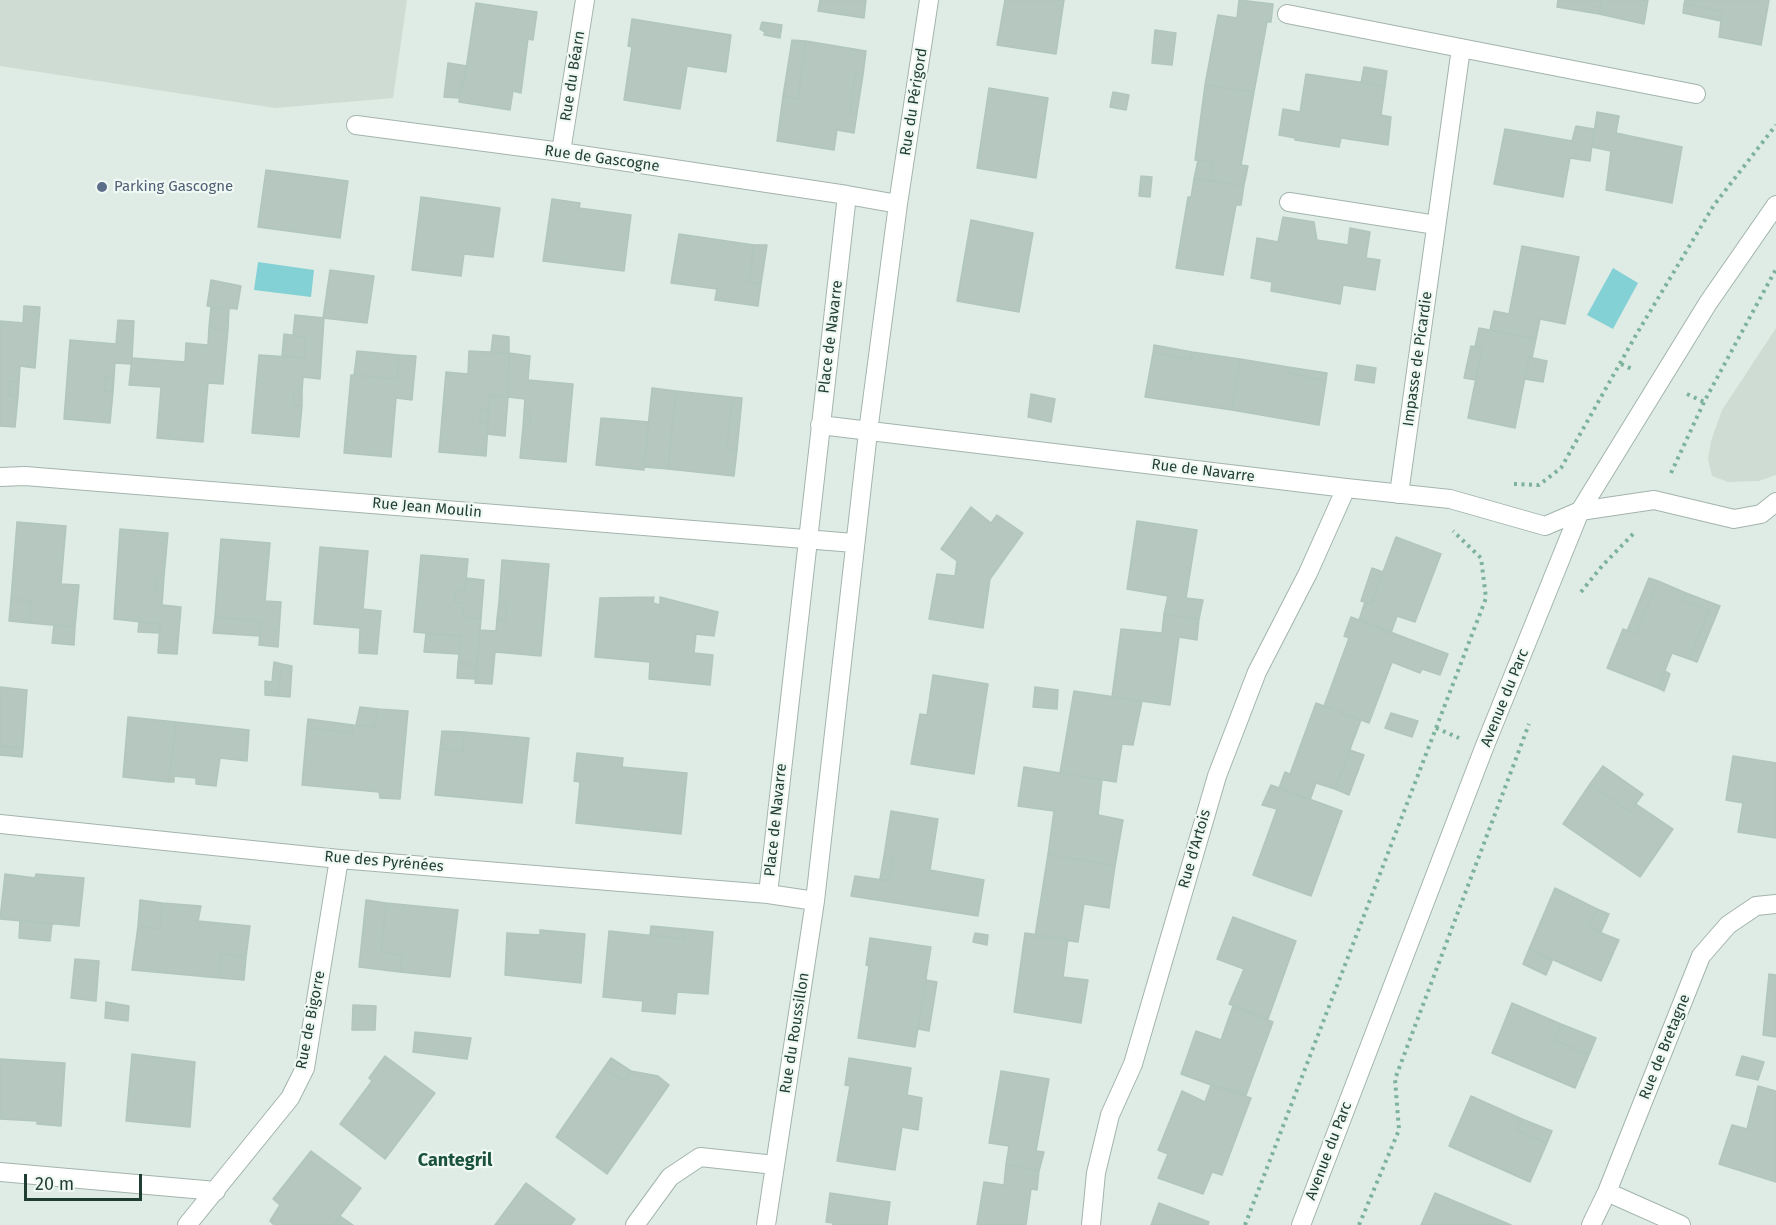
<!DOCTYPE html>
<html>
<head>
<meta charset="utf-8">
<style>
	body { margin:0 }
	#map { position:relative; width:1776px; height:1225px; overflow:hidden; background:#dfece5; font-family:"Fira Sans",sans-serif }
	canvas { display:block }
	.scale { position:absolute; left:24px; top:1174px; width:118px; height:27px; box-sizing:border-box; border:3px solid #1f3d33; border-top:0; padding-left:8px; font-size:18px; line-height:21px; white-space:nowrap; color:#1f3d33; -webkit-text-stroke:4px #f0f8f3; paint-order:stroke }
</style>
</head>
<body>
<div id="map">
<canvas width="1776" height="1225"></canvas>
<div class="scale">20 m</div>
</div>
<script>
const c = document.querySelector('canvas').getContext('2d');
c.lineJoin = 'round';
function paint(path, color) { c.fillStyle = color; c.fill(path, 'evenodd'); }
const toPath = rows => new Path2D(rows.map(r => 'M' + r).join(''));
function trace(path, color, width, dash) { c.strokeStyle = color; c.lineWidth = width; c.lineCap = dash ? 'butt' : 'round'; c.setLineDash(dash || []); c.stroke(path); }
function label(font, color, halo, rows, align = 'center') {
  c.font = font + ' "Fira Sans",sans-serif'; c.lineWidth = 4.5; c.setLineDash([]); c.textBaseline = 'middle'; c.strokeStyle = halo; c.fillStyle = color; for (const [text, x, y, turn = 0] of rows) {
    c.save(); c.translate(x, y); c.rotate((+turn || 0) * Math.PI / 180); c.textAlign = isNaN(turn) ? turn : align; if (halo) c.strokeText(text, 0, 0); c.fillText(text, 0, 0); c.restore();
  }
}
const built = toPath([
	[0,0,407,0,393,98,275,108,0,66],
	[1776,328,1776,475,1759,481,1728,482,1712,476,1708,459,1711,441,1722,410]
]);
const water = toPath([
	[258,262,314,270,311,297,254,290],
	[1613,268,1638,283,1613,329,1587,315]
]);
const building = toPath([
	[820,0,866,0,864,18,818,11,820,0],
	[1005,0,1064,0,1056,54,997,45,1005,0],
	[1239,0,1273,4,1271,22,1267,22,1254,92,1205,85,1218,15,1237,18,1239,0],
	[1558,0,1602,0,1599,14,1557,7,1558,0],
	[1602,0,1648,0,1644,24,1599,14,1602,0],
	[1685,0,1769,0,1761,45,1719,37,1722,12,1684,4,1685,0],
	[476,3,537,12,533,40,528,39,521,93,513,91,510,110,459,102,462,81,464,82,476,3],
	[1684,4,1722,12,1721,21,1683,13,1684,4],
	[632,19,731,35,726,72,687,66,680,109,624,100,632,47,628,46,632,19],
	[762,22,782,25,780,38,764,35,765,32,760,29,762,22],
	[1155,30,1176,33,1172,65,1152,63,1155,30],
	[792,40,806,41,798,99,783,96,792,40],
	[806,41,866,51,863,75,855,74,850,112,857,113,854,133,837,130,834,150,777,141,783,96,798,99,806,41],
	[448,63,467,66,459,98,444,97,448,63],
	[1364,67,1387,71,1385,86,1361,83,1364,67],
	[855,74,863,75,857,113,850,112,855,74],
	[1306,74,1385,86,1381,115,1391,117,1388,145,1341,138,1339,147,1295,140,1295,138,1279,135,1283,109,1300,112,1306,74],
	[1205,85,1254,92,1241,165,1248,166,1244,185,1210,181,1213,162,1195,160,1205,85],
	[989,88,1048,98,1036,178,977,168,989,88],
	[1113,92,1129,95,1126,110,1110,107,1113,92],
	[1597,112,1619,116,1616,133,1682,147,1672,203,1606,190,1611,151,1592,147,1597,112],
	[1576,126,1594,129,1590,161,1570,158,1563,197,1494,184,1505,129,1572,141,1576,126],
	[1198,160,1213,162,1210,181,1194,179,1198,160],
	[266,170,348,181,340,238,258,227,266,170],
	[1141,176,1152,177,1150,197,1139,196,1141,176],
	[1194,179,1244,185,1241,205,1236,205,1223,275,1176,268,1188,197,1191,197,1194,179],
	[421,197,500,208,493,257,464,254,461,276,412,270,421,197],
	[552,199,580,203,579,208,631,215,624,271,543,261,552,199],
	[1283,217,1314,222,1317,240,1348,245,1350,228,1370,232,1366,258,1380,260,1375,290,1343,285,1340,304,1271,291,1272,282,1251,278,1257,238,1278,242,1283,217],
	[971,220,1033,233,1019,312,957,301,971,220],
	[679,234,754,245,749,282,761,284,758,306,715,300,717,289,671,283,679,234],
	[754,245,767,245,761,284,749,282,754,245],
	[1522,246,1579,257,1565,324,1540,319,1536,339,1490,330,1494,311,1509,314,1522,246],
	[330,270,374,276,367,323,323,318,330,270],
	[211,280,241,286,237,309,207,306,211,280],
	[24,306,40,307,35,368,20,366,19,381,10,381,9,395,18,396,15,427,0,426,0,321,23,323,24,306],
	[211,307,229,308,228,329,209,327,211,307],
	[295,315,324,318,320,379,303,377,302,392,294,391,293,405,302,406,299,437,252,433,259,355,304,358,305,337,293,336,295,315],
	[118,320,134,321,132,358,131,364,115,363,114,377,106,376,104,391,113,392,110,423,64,419,70,340,116,344,118,320],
	[209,327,228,329,223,384,208,383,203,442,157,438,161,387,129,385,132,358,185,362,186,343,208,345,209,327],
	[1479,328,1536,339,1532,358,1529,357,1515,428,1468,418,1482,348,1475,347,1479,328],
	[284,334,305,337,304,358,282,356,284,334],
	[493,335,509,337,509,353,491,352,493,335],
	[1154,345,1192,352,1191,359,1153,353,1154,345],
	[1471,346,1482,348,1476,380,1464,378,1471,346],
	[357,351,399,355,397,379,354,375,357,351],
	[469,351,509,353,508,397,490,395,489,410,481,409,480,423,488,424,486,456,439,452,446,372,468,374,469,351],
	[1192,352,1240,359,1232,410,1145,397,1153,353,1191,359,1192,352],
	[509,353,530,356,528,380,573,384,566,462,520,458,523,427,530,426,531,413,524,412,525,399,508,397,509,353],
	[399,355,416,356,412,400,396,398,391,457,344,453,351,375,397,379,399,355],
	[1529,357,1547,361,1543,382,1525,379,1529,357],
	[1240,359,1288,367,1288,373,1326,381,1319,425,1232,410,1240,359],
	[1357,365,1376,368,1374,383,1355,380,1357,365],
	[1288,367,1327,373,1326,381,1288,373,1288,367],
	[106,376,114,377,113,392,104,391,106,376],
	[10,381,19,381,18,396,9,395,10,381],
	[652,388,676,391,668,469,644,467,652,388],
	[294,391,302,392,302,406,293,405,294,391],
	[676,391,732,397,727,449,737,450,734,476,668,469,676,391],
	[1031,394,1055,399,1051,422,1028,417,1031,394],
	[490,395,508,397,505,436,487,434,490,395],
	[732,397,742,398,737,450,727,449,732,397],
	[481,409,489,410,488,424,480,423,481,409],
	[524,412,531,413,530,426,523,427,524,412],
	[601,418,649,422,644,470,596,465,601,418],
	[971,507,991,523,997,515,1023,533,990,579,983,628,929,619,937,574,955,576,957,561,941,549,971,507],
	[1137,521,1197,530,1186,598,1203,600,1199,619,1164,614,1168,596,1127,589,1137,521],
	[17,522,66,526,61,584,79,585,75,627,29,623,31,601,11,599,17,522],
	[120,529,168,533,164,576,156,576,155,591,163,591,162,605,181,607,177,654,158,653,160,624,114,619,120,529],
	[1396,537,1441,554,1415,622,1397,616,1391,633,1359,620,1365,602,1371,604,1396,537],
	[221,539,270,543,265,601,281,602,278,647,259,645,261,621,215,617,221,539],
	[320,547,368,551,363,609,381,611,377,654,359,653,360,628,314,624,320,547],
	[421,555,468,559,465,591,455,590,454,602,464,603,463,617,481,619,477,665,458,663,461,636,414,632,421,555],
	[502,560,549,564,541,656,495,652,492,684,475,683,480,630,496,631,497,619,506,620,507,603,499,602,502,560],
	[1372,568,1383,572,1371,604,1361,601,1372,568],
	[156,576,164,576,163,591,155,591,156,576],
	[466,578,484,580,481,619,463,617,464,603,454,602,455,590,465,591,466,578],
	[1649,578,1658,581,1636,634,1627,631,1649,578],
	[1658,581,1686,593,1683,600,1709,611,1689,659,1672,653,1658,688,1607,668,1623,629,1636,634,1658,581],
	[1686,593,1720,606,1697,662,1689,659,1709,611,1683,600,1686,593],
	[654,597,653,603,660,605,660,597,718,612,714,636,696,634,694,653,713,655,710,685,649,679,650,662,595,657,600,598,654,597],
	[11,599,31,601,29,623,9,621,11,599],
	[499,602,507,603,506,620,497,619,499,602],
	[1164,614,1199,619,1197,640,1179,637,1170,705,1112,697,1121,629,1162,633,1164,614],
	[215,617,261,621,260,636,213,633,215,617],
	[1351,617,1448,654,1440,675,1422,669,1420,673,1392,662,1369,723,1324,706,1349,638,1344,636,1351,617],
	[139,622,160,624,160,633,138,632,139,622],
	[54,625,75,627,74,645,52,643,54,625],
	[426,633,461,636,459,654,424,652,426,633],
	[274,662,282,664,277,696,265,695,265,681,272,682,274,662],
	[458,663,477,665,476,679,457,678,458,663],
	[282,664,292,666,290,697,277,696,282,664],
	[1665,671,1670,674,1664,691,1658,688,1665,671],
	[933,675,988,684,974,774,911,764,920,714,927,715,933,675],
	[0,687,27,690,23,748,0,746,0,687],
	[1035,687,1058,690,1057,709,1033,707,1035,687],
	[1074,691,1142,701,1133,745,1122,744,1116,782,1060,773,1074,691],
	[1316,703,1361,720,1335,789,1316,783,1310,800,1279,788,1285,772,1290,774,1316,703],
	[360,707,378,709,374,727,356,725,360,707],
	[378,709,408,711,400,799,380,798,379,792,302,785,307,728,353,733,353,725,374,727,378,709],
	[1391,713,1418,721,1412,737,1385,728,1391,713],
	[128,717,176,722,169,782,123,777,128,717],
	[308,719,353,725,353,733,307,728,308,719],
	[176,722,249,730,247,761,220,758,216,786,196,784,196,778,174,776,174,782,169,782,176,722],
	[442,731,464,732,463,751,440,749,442,731],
	[464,732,529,738,522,803,435,795,440,749,463,751,464,732],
	[0,746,23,748,22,757,0,755,0,746],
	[1350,750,1364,755,1349,795,1335,789,1350,750],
	[577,753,623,758,622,767,687,773,681,834,576,823,580,782,574,781,577,753],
	[1733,756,1776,763,1776,838,1738,832,1743,803,1726,800,1733,756],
	[1603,766,1643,794,1630,812,1590,784,1603,766],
	[1024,767,1102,780,1098,815,1123,820,1115,866,1048,854,1054,811,1018,806,1024,767],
	[1590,784,1630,812,1636,804,1673,829,1640,877,1563,824,1590,784],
	[1271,785,1342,811,1311,896,1253,875,1277,809,1262,805,1271,785],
	[891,811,938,819,930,870,984,880,978,916,851,896,855,876,889,881,893,858,884,856,891,811],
	[1048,854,1115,866,1109,908,1084,904,1078,942,1035,936,1048,854],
	[884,856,893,858,889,881,880,879,884,856],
	[5,874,35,878,36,874,84,878,79,926,0,919,5,874],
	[1555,888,1597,909,1589,928,1619,940,1601,981,1529,949,1555,888],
	[140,900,162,903,160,929,138,926,140,900],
	[366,900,386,903,381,952,402,955,400,972,359,967,366,900],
	[162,903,201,906,198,921,250,926,246,957,221,954,220,978,132,970,138,926,160,929,162,903],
	[386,903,458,910,450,977,400,972,402,955,381,952,386,903],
	[1597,909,1609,914,1601,932,1589,928,1597,909],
	[1233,917,1296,941,1268,1019,1229,1004,1244,969,1217,959,1233,917],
	[20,920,52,924,50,941,19,938,20,920],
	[651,926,684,929,684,939,650,935,651,926],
	[684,929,713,932,708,994,677,992,675,1014,642,1011,643,1001,603,997,609,931,684,939,684,929],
	[540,930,585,934,581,983,505,975,507,933,540,935,540,930],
	[975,933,988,935,987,945,973,942,975,933],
	[1025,933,1068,939,1063,977,1088,980,1081,1023,1014,1012,1025,933],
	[870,938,931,947,915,1047,858,1038,869,966,866,965,870,938],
	[1529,949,1552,961,1546,975,1523,964,1529,949],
	[221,954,246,957,244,980,220,978,221,954],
	[75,959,99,961,96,1001,71,998,75,959],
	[1769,974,1776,975,1776,1037,1763,1035,1769,974],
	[926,980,937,982,929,1031,918,1029,926,980],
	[106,1002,129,1006,128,1021,105,1018,106,1002],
	[1512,1003,1561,1024,1554,1040,1589,1055,1575,1088,1492,1053,1512,1003],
	[353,1005,376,1006,375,1030,352,1030,353,1005],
	[1233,1006,1273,1022,1246,1095,1211,1085,1181,1074,1196,1031,1221,1040,1233,1006],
	[1561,1024,1596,1038,1589,1055,1554,1040,1561,1024],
	[415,1032,471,1038,467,1059,413,1052,415,1032],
	[132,1054,195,1062,190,1127,126,1121,132,1054],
	[385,1056,435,1093,385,1159,340,1124,372,1081,369,1078,385,1056],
	[1742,1056,1764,1062,1758,1080,1736,1075,1742,1056],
	[611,1058,631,1071,624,1081,604,1068,611,1058],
	[849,1058,911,1068,907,1095,922,1098,918,1130,902,1127,895,1170,837,1161,850,1086,845,1085,849,1058],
	[0,1059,65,1063,61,1126,37,1124,37,1121,0,1119,0,1059],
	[604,1068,624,1081,631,1071,658,1076,669,1085,607,1174,556,1137,604,1068],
	[1001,1071,1049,1079,1036,1151,1044,1152,1039,1171,1006,1164,1009,1146,989,1143,1001,1071],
	[1211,1085,1251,1098,1222,1175,1212,1172,1203,1194,1158,1178,1168,1154,1158,1150,1182,1091,1205,1102,1211,1085],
	[1758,1086,1776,1091,1776,1182,1719,1164,1732,1125,1747,1129,1758,1086],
	[1471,1096,1522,1119,1517,1130,1547,1143,1530,1182,1449,1146,1471,1096],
	[1522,1119,1552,1131,1547,1143,1517,1130,1522,1119],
	[311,1151,361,1188,333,1225,274,1225,270,1221,280,1205,273,1199,311,1151],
	[1006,1164,1039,1171,1037,1190,1031,1189,1026,1225,977,1225,984,1182,1004,1185,1006,1164],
	[526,1183,575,1219,571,1225,495,1225,526,1183],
	[830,1193,890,1202,887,1225,833,1225,833,1223,826,1222,830,1193],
	[1435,1193,1511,1225,1421,1225,1435,1193],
	[1159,1203,1209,1222,1208,1225,1151,1225,1159,1203],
	[340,1216,353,1225,333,1225,340,1216]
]);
const path = toPath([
	[1621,364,1634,370],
	[1687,394,1704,402],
	[1671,473,1704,402,1776,269],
	[1514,484,1539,485,1561,468,1636,335,1714,205,1776,125],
	[1581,592,1602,566,1634,533],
	[1436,728,1459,738],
	[1245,1225,1486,598,1481,558,1453,531],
	[1359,1225,1399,1130,1395,1079,1529,724]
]);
const service = toPath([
	[1287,14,1696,94],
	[1289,202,1436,225],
	[1399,494,1461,48],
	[1580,511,1654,500,1734,519,1761,514,1776,502]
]);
const minor = toPath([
	[356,125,561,152,847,195],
	[561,152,585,0],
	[898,204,847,195,768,894,815,901,868,432,898,204,929,0],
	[820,425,1346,488,1450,499,1545,526,1580,511],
	[0,477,25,476,854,543],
	[0,824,339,859,768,894],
	[0,1172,216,1191],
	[1607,1192,1681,1225],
	[187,1225,290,1098,305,1068,339,859],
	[635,1225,670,1177,700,1157,775,1165],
	[766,1225,815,901],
	[1091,1225,1096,1173,1110,1115,1133,1064,1217,776,1257,672,1308,573,1346,488],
	[1591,1225,1607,1192,1701,956,1728,925,1756,906,1776,904]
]);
const tertiary = toPath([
	[1301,1225,1484,748,1580,511,1708,303,1776,205]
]);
const markers = [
	[102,187,6,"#5c6f8a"]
];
const streetNames = [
	["Rue du Béarn",573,76,-81],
	["Rue du Périgord",914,102,-81],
	["Rue de Gascogne",602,159,8],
	["Place de Navarre",831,337,-83],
	["Impasse de Picardie",1418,359,-82],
	["Rue de Navarre",1203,471,7],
	["Rue Jean Moulin",427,508,5],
	["Avenue du Parc",1505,698,-68],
	["Place de Navarre",776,820,-84],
	["Rue d'Artois",1195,849,-74],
	["Rue des Pyrénées",384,862,5],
	["Rue de Bigorre",311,1020,-79],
	["Rue du Roussillon",795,1033,-81],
	["Rue de Bretagne",1665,1047,-68],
	["Avenue du Parc",1329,1151,-69]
];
const serviceNames = [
	["Parking Gascogne",114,187]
];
const quarterNames = [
	["Cantegril",455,1161]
];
paint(built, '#cedcd4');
paint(water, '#83d0d5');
paint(building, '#b5c7be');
trace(building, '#b1c6bc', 1.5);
trace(service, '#a2b4ac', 20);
trace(minor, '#a2b4ac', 20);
trace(tertiary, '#a2b4ac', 20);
trace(path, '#7db29d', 4, [3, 4.5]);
trace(service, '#fff', 18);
trace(minor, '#fff', 18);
trace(tertiary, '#fff', 18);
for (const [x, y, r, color] of markers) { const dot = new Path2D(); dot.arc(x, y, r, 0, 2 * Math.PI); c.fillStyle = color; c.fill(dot); trace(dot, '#f0f8f3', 2); }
label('15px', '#1f3d33', '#f0f8f3', streetNames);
label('15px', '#4e5e75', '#f0f8f3', serviceNames, 'left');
label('bold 18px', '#1a513f', '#f0f8f3', quarterNames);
</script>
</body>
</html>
